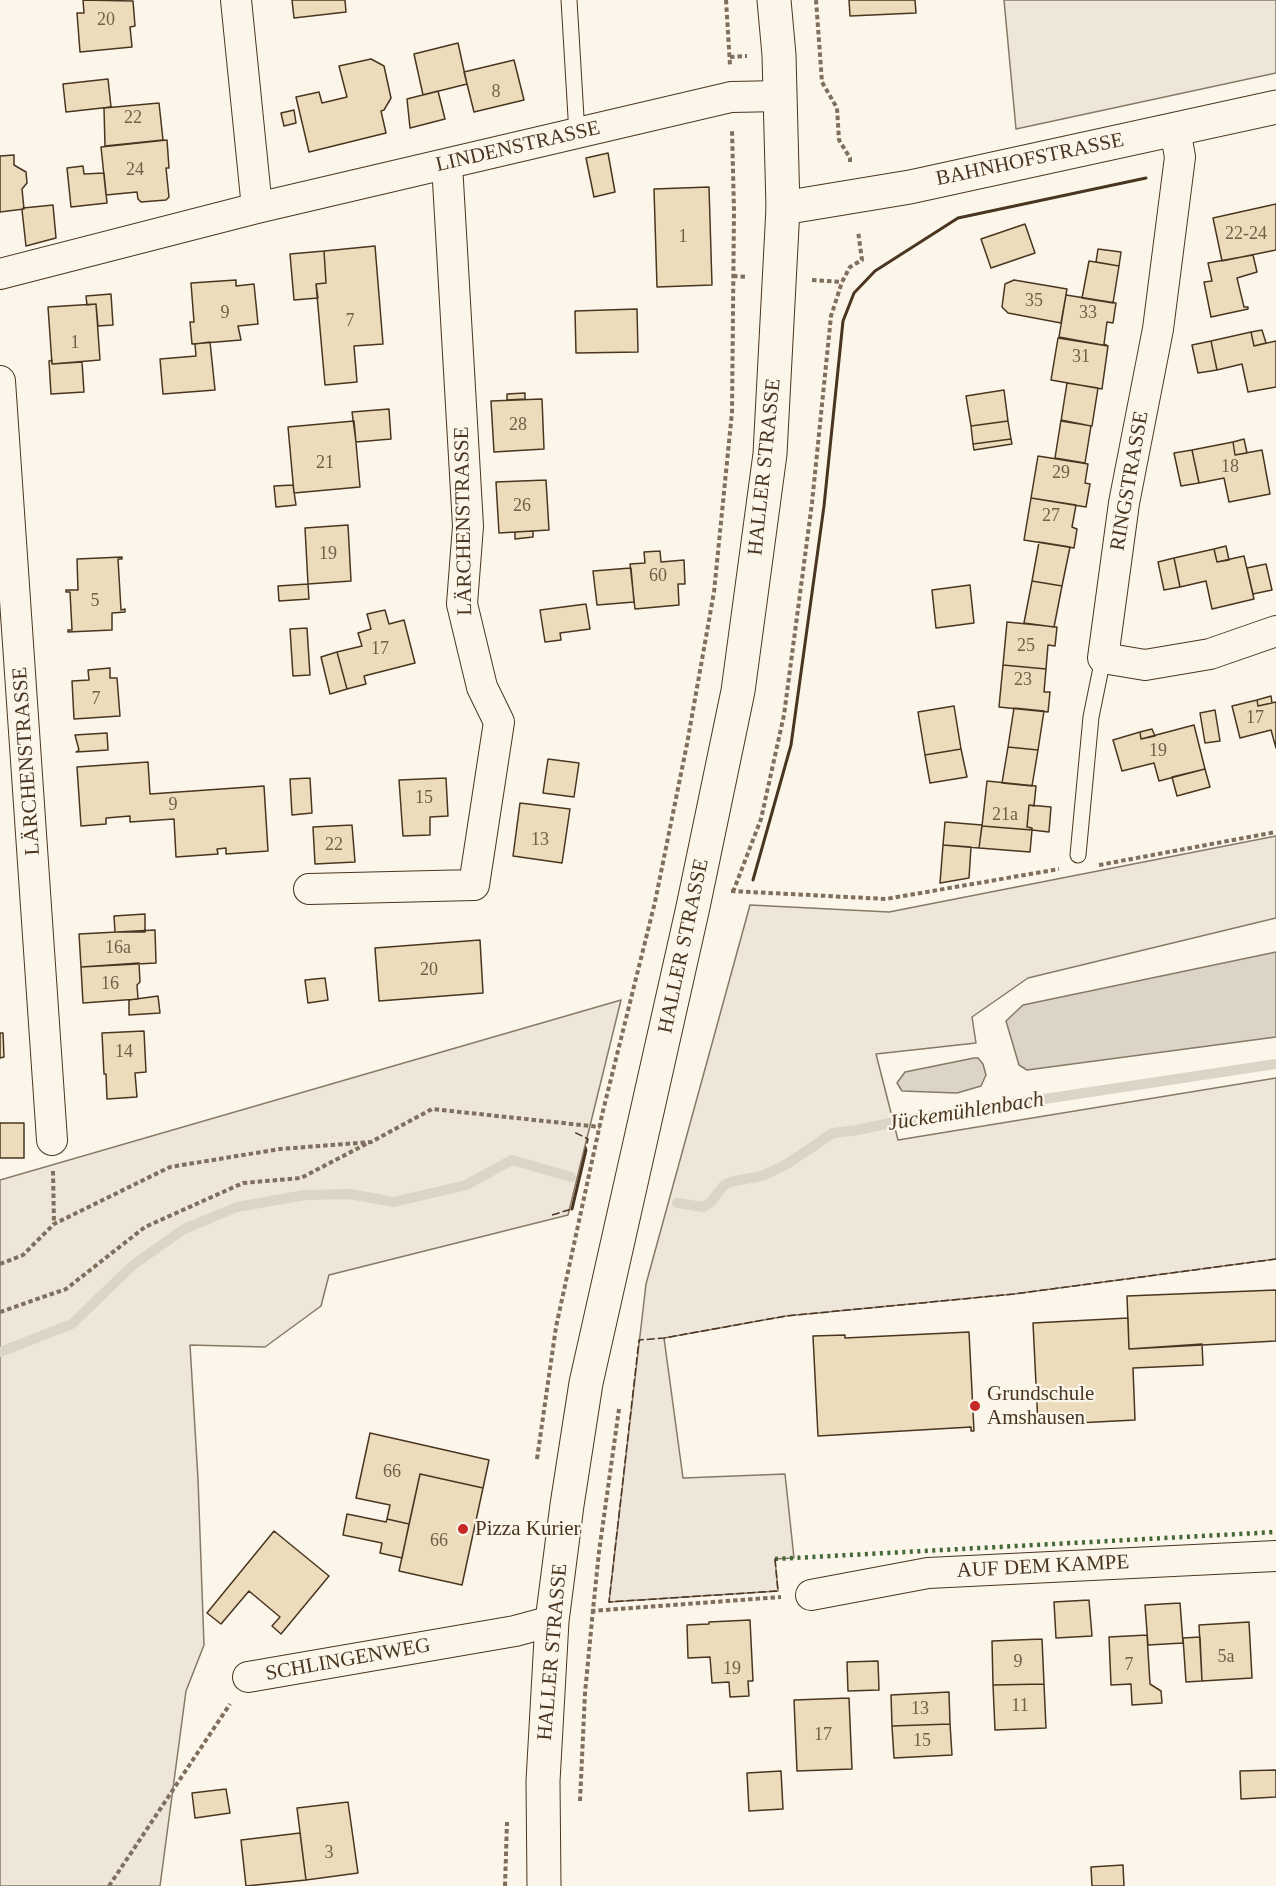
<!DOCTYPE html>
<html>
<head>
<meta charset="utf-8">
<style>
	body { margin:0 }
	canvas { display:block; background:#fbf6e9 }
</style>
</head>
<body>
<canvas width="1276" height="1886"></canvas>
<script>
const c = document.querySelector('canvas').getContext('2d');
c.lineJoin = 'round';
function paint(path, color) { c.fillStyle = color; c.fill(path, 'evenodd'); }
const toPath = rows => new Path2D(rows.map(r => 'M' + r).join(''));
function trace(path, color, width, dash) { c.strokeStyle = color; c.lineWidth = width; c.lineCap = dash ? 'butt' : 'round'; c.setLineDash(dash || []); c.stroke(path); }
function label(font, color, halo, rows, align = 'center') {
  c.font = font + ' Georgia,serif'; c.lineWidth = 4.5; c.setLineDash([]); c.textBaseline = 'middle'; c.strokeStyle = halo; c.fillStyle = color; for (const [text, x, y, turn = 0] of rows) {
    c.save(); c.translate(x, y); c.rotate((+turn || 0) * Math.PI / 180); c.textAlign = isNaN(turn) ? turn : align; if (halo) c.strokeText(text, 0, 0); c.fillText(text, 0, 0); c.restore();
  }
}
const green = toPath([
	[1004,0,1276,0,1276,73,1016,129,1004,0],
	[1276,836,1276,918,1028,978,972,1017,976,1043,876,1054,898,1140,1276,1078,1276,1259,1014,1294,786,1316,664,1338,683,1478,785,1474,794,1558,775,1559,778,1591,609,1602,646,1284,750,905,889,912,1276,836],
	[621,1000,568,1215,329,1275,321,1306,265,1347,190,1345,198,1479,204,1645,186,1691,160,1886,0,1886,0,1180,621,1000]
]);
const water = toPath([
	[1276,952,1276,1037,1027,1070,1019,1065,1006,1021,1023,1005,1276,952],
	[974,1058,978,1058,983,1064,986,1075,981,1086,957,1093,902,1091,897,1083,905,1072,974,1058]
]);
const stream = toPath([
	[677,1203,703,1207,711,1202,724,1185,734,1181,762,1176,787,1164,833,1133,858,1130,899,1121,1276,1064],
	[0,1352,72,1324,133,1265,184,1229,237,1207,305,1195,350,1194,394,1202,466,1185,512,1160,571,1177]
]);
const building = toPath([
	[83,0,133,1,135,26,130,27,132,47,80,52,77,13,84,13,83,0],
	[292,0,345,0,346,12,294,18,292,0],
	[849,0,915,0,916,13,850,16,849,0],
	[458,43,467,84,423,95,414,54,458,43],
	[371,59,384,66,391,98,384,110,381,111,386,133,309,152,296,97,319,92,322,103,347,97,339,66,371,59],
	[514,60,524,100,474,112,464,72,514,60],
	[108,79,111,107,66,112,63,84,108,79],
	[438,91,445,119,410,128,407,99,438,91],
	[159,103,163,140,105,146,104,108,159,103],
	[294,110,296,123,284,126,281,113,294,110],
	[167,140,169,168,166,168,169,197,166,200,141,202,138,199,137,192,106,195,101,147,167,140],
	[608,153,615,192,594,197,586,158,608,153],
	[14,155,14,165,26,172,27,183,22,189,24,209,0,212,0,156,14,155],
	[83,166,84,174,104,173,107,203,71,207,67,168,83,166],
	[709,187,712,285,657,287,654,189,709,187],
	[1276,204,1276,250,1222,261,1213,218,1276,204],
	[53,205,56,238,26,246,22,210,23,208,53,205],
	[1025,224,1035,253,991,268,981,239,1025,224],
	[375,246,383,344,354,346,357,382,325,385,316,284,326,283,324,251,375,246],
	[1098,249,1121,252,1119,266,1096,262,1098,249],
	[324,251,326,283,316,284,318,298,294,300,290,254,324,251],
	[1253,255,1257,272,1237,278,1244,307,1248,307,1248,309,1211,317,1204,282,1212,281,1208,263,1253,255],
	[1089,261,1119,266,1113,303,1082,298,1089,261],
	[236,280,236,286,254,284,258,324,238,326,241,340,192,344,190,322,194,322,191,283,236,280],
	[1014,280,1067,289,1061,323,1008,313,1002,307,1005,284,1014,280],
	[111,294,113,325,98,326,96,304,87,305,86,296,111,294],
	[1066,295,1116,303,1113,323,1107,322,1104,344,1108,346,1059,337,1066,295],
	[96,304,100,360,52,364,48,307,96,304],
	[637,309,638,352,576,353,575,311,637,309],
	[1262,330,1266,343,1254,346,1251,332,1262,330],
	[1251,332,1254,346,1276,341,1276,387,1248,392,1242,364,1217,370,1211,341,1251,332],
	[1058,338,1108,346,1102,389,1051,380,1058,338],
	[1211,341,1217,370,1198,373,1192,345,1211,341],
	[210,342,215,390,163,394,160,359,196,356,195,344,210,342],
	[52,360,52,364,82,362,84,392,51,394,49,361,52,360],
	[1067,383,1098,388,1092,426,1061,421,1067,383],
	[1004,390,1008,421,971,426,966,396,1004,390],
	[525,393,525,399,507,400,507,394,525,393],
	[542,399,544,449,494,452,491,401,542,399],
	[389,409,391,439,356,442,352,412,389,409],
	[1061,420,1091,426,1085,463,1055,458,1061,420],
	[354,421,360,487,294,493,288,427,354,421],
	[1008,421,1011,439,973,444,971,426,1008,421],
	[1011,439,1012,444,974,450,973,444,1011,439],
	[1244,439,1247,453,1235,455,1233,442,1244,439],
	[1233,442,1235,455,1262,450,1270,494,1229,502,1224,478,1199,483,1192,450,1233,442],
	[1192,450,1199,483,1181,486,1174,453,1192,450],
	[1038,456,1088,464,1085,483,1090,484,1086,507,1031,498,1038,456],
	[546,480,549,530,499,533,496,482,546,480],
	[293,485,296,505,276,507,274,486,293,485],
	[1031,498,1076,505,1072,527,1077,529,1074,548,1024,540,1031,498],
	[348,525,351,581,308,584,305,528,348,525],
	[533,531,533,537,515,539,515,532,533,531],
	[1039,542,1070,547,1062,586,1032,581,1039,542],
	[1226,546,1229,560,1217,562,1214,549,1226,546],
	[1214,549,1217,562,1244,556,1254,599,1212,609,1206,581,1180,587,1174,558,1214,549],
	[660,551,661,562,684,560,685,584,678,584,679,605,635,609,630,564,645,563,644,552,660,551],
	[122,557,122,559,118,559,121,610,125,609,125,612,112,613,112,630,68,632,68,630,72,630,70,592,66,592,66,590,78,590,77,559,122,557],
	[1174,558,1180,587,1164,590,1158,562,1174,558],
	[1266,564,1272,590,1253,594,1247,568,1266,564],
	[631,568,634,602,597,605,593,571,631,568],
	[1032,581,1062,586,1054,627,1024,623,1032,581],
	[308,584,309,599,279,601,278,586,308,584],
	[970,585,974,623,936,628,932,590,970,585],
	[586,604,590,629,560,633,561,640,545,642,540,610,586,604],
	[385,610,389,624,404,620,415,663,364,676,366,684,347,689,337,652,362,646,358,633,371,629,367,614,385,610],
	[1007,622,1057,627,1055,646,1048,645,1046,669,1003,665,1007,622],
	[307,628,310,675,293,676,290,629,307,628],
	[337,652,347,689,330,694,321,657,337,652],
	[1003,665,1046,669,1044,692,1050,692,1048,712,999,707,1003,665],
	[110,668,110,678,117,678,120,716,74,719,72,681,89,680,88,670,110,668],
	[1271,696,1272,703,1258,706,1257,700,1271,696],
	[1257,700,1258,706,1276,702,1276,748,1271,730,1240,738,1232,706,1257,700],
	[954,706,961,749,925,755,918,712,954,706],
	[1014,708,1044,711,1038,750,1008,747,1014,708],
	[1215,710,1220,741,1205,743,1200,713,1215,710],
	[1194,725,1205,769,1159,781,1154,763,1122,771,1113,740,1140,732,1141,739,1194,725],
	[1152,729,1155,736,1141,739,1140,732,1152,729],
	[107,733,108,750,76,752,79,750,75,735,107,733],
	[1008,747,1038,750,1032,786,1002,783,1008,747],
	[961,749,967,777,930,783,925,755,961,749],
	[548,759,579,763,574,797,543,793,548,759],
	[148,762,150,794,264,786,268,851,226,854,226,848,217,849,218,854,176,857,174,819,130,822,130,816,106,818,106,824,81,826,77,767,148,762],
	[1205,769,1210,787,1177,796,1172,777,1205,769],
	[310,778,312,813,292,815,290,779,310,778],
	[446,778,448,816,430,817,430,835,403,836,399,780,446,778],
	[987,781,1036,786,1034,806,1029,805,1027,827,1032,828,1032,830,982,826,987,781],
	[520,803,570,809,562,863,513,856,520,803],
	[1029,805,1051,807,1049,832,1032,830,1032,828,1027,827,1029,805],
	[945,822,982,825,979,848,943,845,945,822],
	[352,825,355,862,315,864,313,827,352,825],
	[982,826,1032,830,1030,852,979,848,982,826],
	[943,845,971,847,969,878,940,883,943,845],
	[145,914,145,932,115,932,114,916,145,914],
	[155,930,156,963,81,967,79,934,155,930],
	[480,940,483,993,379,1001,375,948,480,940],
	[139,963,140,982,137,985,138,999,83,1003,81,967,139,963],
	[325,978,328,1000,308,1003,305,980,325,978],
	[158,996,160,1013,129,1015,129,1000,158,996],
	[144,1031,146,1072,135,1073,137,1097,107,1099,106,1074,104,1074,102,1033,144,1031],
	[0,1033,3,1033,4,1057,0,1058,0,1033],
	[0,1123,24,1123,24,1158,0,1158,0,1123],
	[1276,1290,1276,1341,1129,1349,1127,1296,1276,1290],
	[1128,1318,1129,1349,1202,1344,1203,1365,1133,1368,1135,1420,1038,1425,1033,1323,1128,1318],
	[969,1332,974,1431,971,1431,971,1427,818,1436,813,1336,845,1335,845,1338,969,1332],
	[370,1433,489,1460,483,1488,420,1474,409,1524,387,1519,390,1505,356,1498,370,1433],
	[420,1474,483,1488,462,1585,399,1571,420,1474],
	[347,1514,386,1522,387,1519,409,1524,402,1558,380,1553,382,1543,343,1535,347,1514],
	[274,1531,329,1576,281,1634,272,1626,280,1617,249,1591,221,1624,207,1613,274,1531],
	[1089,1600,1092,1636,1056,1638,1054,1602,1089,1600],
	[1180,1603,1183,1643,1148,1645,1145,1605,1180,1603],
	[750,1620,753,1681,748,1681,749,1696,730,1697,729,1682,712,1683,710,1657,688,1658,687,1625,709,1624,709,1622,750,1620],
	[1249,1622,1252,1678,1202,1681,1199,1625,1249,1622],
	[1147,1635,1150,1684,1161,1691,1162,1703,1132,1705,1131,1684,1111,1685,1109,1637,1147,1635],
	[1200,1637,1202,1681,1186,1682,1183,1638,1200,1637],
	[1042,1639,1044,1684,993,1685,992,1641,1042,1639],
	[878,1661,879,1690,848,1691,847,1662,878,1661],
	[1044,1684,1046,1728,995,1730,993,1685,1044,1684],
	[949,1692,950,1724,892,1726,891,1695,949,1692],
	[849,1698,852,1769,797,1771,794,1700,849,1698],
	[950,1724,952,1755,894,1758,892,1726,950,1724],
	[1276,1770,1276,1797,1241,1799,1240,1771,1276,1770],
	[781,1771,783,1809,749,1811,747,1773,781,1771],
	[226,1789,230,1813,195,1818,192,1793,226,1789],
	[348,1802,358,1873,306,1880,297,1808,348,1802],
	[300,1833,306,1880,246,1886,241,1840,300,1833],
	[1123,1865,1124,1886,1092,1886,1091,1867,1123,1865]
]);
const path = toPath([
	[726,0,730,65],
	[816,0,822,82,837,108,839,140,850,158,850,164],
	[730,57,747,56],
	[733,276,748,277],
	[812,280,842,282],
	[1099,865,1276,832],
	[731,891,886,899,1059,869],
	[733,892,761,819,784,715,812,503,831,316,842,282,850,267,862,260,858,231],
	[53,1171,54,1224],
	[0,1264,23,1255,54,1224,170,1167,280,1149,371,1142,432,1109,600,1127],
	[0,1312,66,1289,145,1227,243,1183,301,1178,368,1143],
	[537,1459,556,1327,602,1115,655,902,687,744,714,592,732,412,734,211,732,130],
	[591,1611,781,1597],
	[580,1801,585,1693,593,1610,599,1552,619,1409],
	[109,1886,230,1704],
	[505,1886,507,1822]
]);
const service = toPath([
	[569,0,577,134],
	[1078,855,1091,717,1103,658]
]);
const minor = toPath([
	[236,0,257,208],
	[1175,129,1180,157,1158,329,1124,503,1103,658,1145,665,1210,654,1276,631],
	[0,274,257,208,731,97,780,96],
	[0,381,52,1140],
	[309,889,474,885,499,722,482,687,462,604,468,526,447,164],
	[811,1595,928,1573,1276,1556],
	[248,1677,515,1631,552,1621]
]);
const tertiary = toPath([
	[783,208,910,187,1276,107]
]);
const secondary = toPath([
	[544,1886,543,1781,552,1621,567,1505,586,1383,693,907,738,691,770,454,783,208,779,55,774,0]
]);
const hedge = toPath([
	[775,1559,1276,1532]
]);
const fence = toPath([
	[552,1215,572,1209,588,1139,574,1132],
	[775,1559,778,1591,609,1602,639,1340,664,1338,786,1316,1014,1294,1276,1259]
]);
const wall = toPath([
	[753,880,791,745,824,506,843,321,854,293,875,271,958,218,1146,178],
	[572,1209,586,1150]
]);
const markers = [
	[975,1406,6,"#c62828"],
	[463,1529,6,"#c62828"]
];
const numberNames = [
	["20",106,20],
	["8",496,92],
	["22",133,118],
	["24",135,170],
	["22-24",1246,234],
	["1",683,237],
	["35",1034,301],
	["9",225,313],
	["33",1088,313],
	["7",350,321],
	["1",75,343],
	["31",1081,357],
	["28",518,425],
	["21",325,463],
	["18",1230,467],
	["29",1061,473],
	["26",522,506],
	["27",1051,516],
	["19",328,554],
	["60",658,576],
	["5",95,601],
	["25",1026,646],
	["17",380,649],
	["23",1023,680],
	["7",96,699],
	["17",1255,718],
	["19",1158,751],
	["15",424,798],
	["9",173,805],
	["21a",1005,815],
	["13",540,840],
	["22",334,845],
	["16a",118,948],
	["20",429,970],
	["16",110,984],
	["14",124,1052],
	["66",392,1472],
	["66",439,1541],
	["5a",1226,1657],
	["9",1018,1662],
	["7",1129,1665],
	["19",732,1669],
	["11",1020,1706],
	["13",920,1709],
	["17",823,1735],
	["15",922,1741],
	["3",329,1853]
];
const streetNames = [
	["LINDENSTRASSE",518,147,-13],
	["BAHNHOFSTRASSE",1030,160,-12],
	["HALLER STRASSE",765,467,-84],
	["RINGSTRASSE",1130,481,-80],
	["LÄRCHENSTRASSE",464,521,-91],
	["LÄRCHENSTRASSE",27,761,-94],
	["HALLER STRASSE",684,946,-78],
	["AUF DEM KAMPE",1043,1567,-3],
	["HALLER STRASSE",553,1652,-85],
	["SCHLINGENWEG",348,1660,-10]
];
const poiNames = [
	["Grundschule",987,1394],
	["Amshausen",987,1418],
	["Pizza Kurier",475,1529]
];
const waterNames = [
	["Jückemühlenbach",966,1112,-9]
];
paint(green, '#ede6d9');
trace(green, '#887966', 1.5);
paint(water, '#dcd4c6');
trace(water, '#887966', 1.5);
trace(stream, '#dcd4c6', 10);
paint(building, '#ecdcbc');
trace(building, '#4a3520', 1.5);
trace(service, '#4a3520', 17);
trace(minor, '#4a3520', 32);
trace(tertiary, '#4a3520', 35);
trace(secondary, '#4a3520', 35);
trace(path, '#7f6f5c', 4, [4.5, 3]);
trace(service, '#fbf6e9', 15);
trace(minor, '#fbf6e9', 30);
trace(tertiary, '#fbf6e9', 33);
trace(secondary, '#fbf6e9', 33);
trace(hedge, '#436837', 4.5, [3, 4.5]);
trace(fence, '#4a3520', 1.5, [8, 3]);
trace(wall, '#4a3520', 3);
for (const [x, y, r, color] of markers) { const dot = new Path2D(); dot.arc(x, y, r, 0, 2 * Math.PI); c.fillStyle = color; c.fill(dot); trace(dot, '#fbf6e9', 2); }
label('18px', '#725f47', null, numberNames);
label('21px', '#4a3520', '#fbf6e9', streetNames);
label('21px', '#4a3520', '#fbf6e9', poiNames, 'left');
label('italic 22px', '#4a3520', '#fbf6e9', waterNames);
</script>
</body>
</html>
